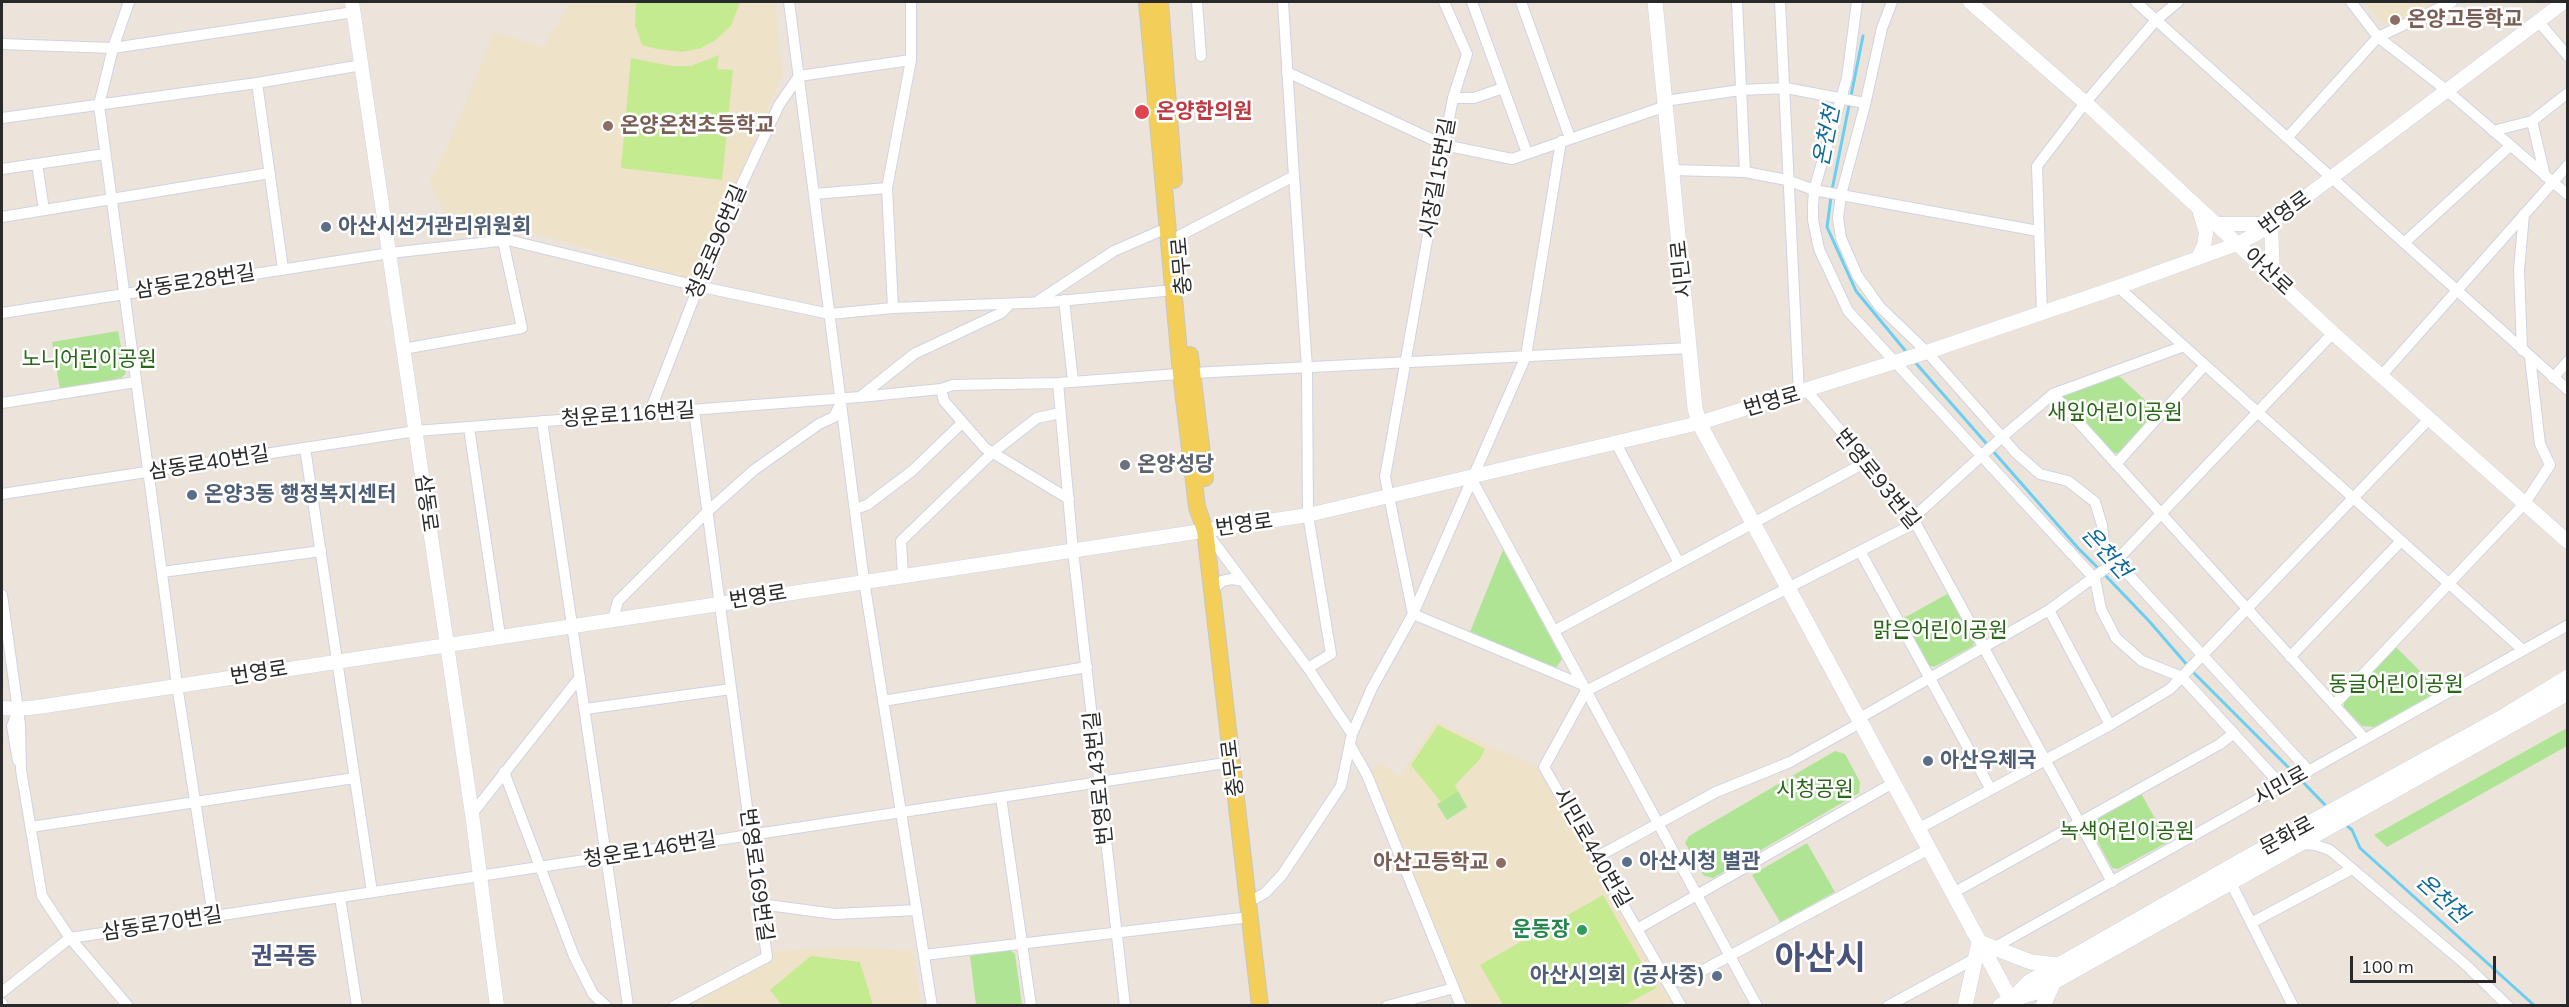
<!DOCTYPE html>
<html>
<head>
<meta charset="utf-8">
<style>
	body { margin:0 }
	#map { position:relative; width:2569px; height:1007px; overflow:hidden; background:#ece4da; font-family:Mulish,sans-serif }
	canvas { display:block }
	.frame { position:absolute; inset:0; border:3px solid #292929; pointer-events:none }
	.scale { position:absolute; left:2350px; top:956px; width:146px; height:27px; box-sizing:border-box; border:3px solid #292929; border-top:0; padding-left:8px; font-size:18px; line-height:21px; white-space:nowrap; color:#292929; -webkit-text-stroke:4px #fff; paint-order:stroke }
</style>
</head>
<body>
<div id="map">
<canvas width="2569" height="1007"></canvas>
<div class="frame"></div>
<div class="scale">100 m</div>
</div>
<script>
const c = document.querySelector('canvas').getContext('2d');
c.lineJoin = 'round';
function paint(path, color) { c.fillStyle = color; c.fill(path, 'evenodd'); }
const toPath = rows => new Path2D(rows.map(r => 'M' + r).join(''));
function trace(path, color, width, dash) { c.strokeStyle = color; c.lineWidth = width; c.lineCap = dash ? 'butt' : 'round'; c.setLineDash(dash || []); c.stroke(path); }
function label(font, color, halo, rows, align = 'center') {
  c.font = font + ' Mulish,"Noto Sans KR",sans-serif'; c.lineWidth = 5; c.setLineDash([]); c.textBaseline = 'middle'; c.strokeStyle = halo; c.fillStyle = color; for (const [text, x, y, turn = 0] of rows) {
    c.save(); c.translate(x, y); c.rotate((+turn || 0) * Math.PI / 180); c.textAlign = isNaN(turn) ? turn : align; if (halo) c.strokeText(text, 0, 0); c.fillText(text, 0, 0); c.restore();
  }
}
const education = toPath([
	[571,2,775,2,783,74,697,273,687,278,520,229,456,235,429,182,450,140,494,32,543,47],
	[2365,2,2446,2,2391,28,2373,12],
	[1435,721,1537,767,1673,1005,1463,1005,1371,770,1383,763,1399,777],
	[838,947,913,951,921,1005,684,1006,771,952]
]);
const green = toPath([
	[118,331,126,373,121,378,60,389,52,342],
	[2117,374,2158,412,2121,453,2114,453,2061,400,2063,394],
	[1503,550,1562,659,1556,668,1470,632],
	[1949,593,1975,639,1973,646,1934,667,1927,665,1902,619],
	[2396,647,2440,691,2374,727,2362,726,2344,707,2344,700],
	[2567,728,2567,746,2387,847,2374,835],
	[1835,751,1845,754,1860,782,1859,793,1713,878,1704,876,1685,843,1689,836],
	[1458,791,1467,807,1447,820,1437,804],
	[2141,793,2168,842,2118,869,2112,868,2089,826,2090,822],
	[1807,843,1835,892,1780,922,1752,875],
	[1010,950,1015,954,1022,1005,976,1005,970,956]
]);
const pitch = toPath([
	[636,2,740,2,731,26,714,41,701,48,682,52,657,49,642,45,635,25],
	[719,55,717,69,733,70,722,180,621,168,631,58,671,66,691,66],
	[1438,725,1485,749,1480,759,1455,785,1458,791,1441,802,1411,765],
	[1603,895,1656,988,1625,1005,1503,1005,1480,965],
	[811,956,860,962,873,1005,782,1005,770,990]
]);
const stream = toPath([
	[1832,190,1863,36],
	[1831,197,1827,227,1856,291,1908,354],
	[1914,361,2078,548,2099,569],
	[2104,574,2149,621,2188,666],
	[2192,671,2296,775],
	[2300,779,2327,807],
	[2345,824,2352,830,2360,848,2535,1006]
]);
const minor = toPath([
	[129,2,113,48,99,105,177,685,213,916],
	[789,2,864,581,932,1006],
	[1197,2,1201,56],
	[1283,2,1294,176],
	[1472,2,1527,153],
	[1521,2,1570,138],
	[1737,2,1745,172],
	[1780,2,1799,394],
	[1857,2,1847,78,1814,190,1813,206,1813,220,1819,249,1848,311,2095,579,2101,609,2116,638,2142,661,2182,677,2282,786],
	[1892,2,1882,28,1865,105,1841,195,1838,218,1841,238,1857,275,1880,307,1927,352,2016,453,2040,474,2068,481,2095,502,2102,525,2104,546,2116,561,2309,771],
	[2136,2,2568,390],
	[2351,2,2378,37,2445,89,2568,195],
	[2538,21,2568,56],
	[2,44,113,48,354,12],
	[1287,72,1444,145,1512,159,1666,106],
	[257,83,283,269],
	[1453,98,1474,98,1503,88],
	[1665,101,1740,90,1786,88,1865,103],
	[2,118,257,83,362,65],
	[2532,121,2545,176],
	[2493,131,2532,121,2568,93],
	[2287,138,2378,37,2452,2],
	[37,164,44,210],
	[2,169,105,154],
	[1672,170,1745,172,1787,180,1814,190,2038,231],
	[814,194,887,188],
	[2,217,270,173],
	[1179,236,1294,176,1307,368,1308,515,1331,654,1308,668],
	[2404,243,2510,146],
	[2118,287,2523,650],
	[1064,300,1073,381],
	[1035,303,1114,251,1167,228],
	[893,308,887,188,911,60,911,2],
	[2,313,390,253,508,240,697,286,830,314,893,308,1049,302,1184,289],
	[2042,313,2037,166,2085,103,2156,20,2178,2],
	[403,349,522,328,503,241],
	[2522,350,2519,270,2524,214],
	[2382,375,2568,165],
	[2553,378,2568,361],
	[1058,383,1073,551,1125,1006],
	[941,389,944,401,985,448,1069,499],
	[1807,391,1910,513,2112,882],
	[2053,394,2365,739],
	[860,397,914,354,1001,313,1010,304],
	[2,403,136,382],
	[649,414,719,233,779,105,799,76,911,60],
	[542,421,628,1006],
	[469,428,500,636],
	[1616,443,1679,563],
	[305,448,372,892],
	[2116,464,2205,365],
	[1471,478,1757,1006],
	[2,494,416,431,860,397,941,389,953,385,1058,383,1192,373,1689,348],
	[855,509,867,505,912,471,962,423],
	[1913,518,2001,438,2053,394,2184,346],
	[1207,533,1308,668,1352,734],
	[1860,551,1990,788],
	[162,572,321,551],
	[903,576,901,541,992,453,1037,418,1060,413],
	[2,595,20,725,21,770,42,896,70,938,128,1006],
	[1213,595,1215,588,1222,581,1232,579,1243,581],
	[2049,610,2110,725],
	[1413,614,1385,477,1444,145,1453,98,1467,54,1444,2],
	[1413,614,1583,685],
	[613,619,618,601,708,511,754,470,819,424,834,417,841,402],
	[1554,631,1866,462],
	[2290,657,2401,541],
	[883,701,1087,667],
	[2334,705,2525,503,2550,465,2540,444,2530,357],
	[585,709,731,689],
	[17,713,12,726,18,761],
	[1858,719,2049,610,2116,561,2333,333],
	[1350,745,1367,775,1461,1006],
	[504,772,574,956,593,994,606,1006],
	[1001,797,1031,1006],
	[472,814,580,677],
	[31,827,354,778],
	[1918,829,2110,725,2170,689,2430,418],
	[2301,844,2315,845,2330,850,2466,965,2508,1006],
	[1597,857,1716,792,1790,762,1860,723],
	[2230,881,2293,1006],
	[1953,893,2220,744,2234,733],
	[340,897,357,1006],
	[1249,902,1265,893,1282,875,1341,786,1352,734,1372,688,1413,614,1526,356,1561,141],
	[760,904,835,914,917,910],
	[2251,923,2352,869],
	[1639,928,1893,783],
	[1995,947,2568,625],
	[924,955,1250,917],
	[1681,982,1929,849],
	[2,992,70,938,1232,762],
	[2,1003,3,1006],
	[674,1006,767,957,694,411],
	[1387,1006,1454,988],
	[1681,1006,1544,767,1586,691,1915,523],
	[1888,1006,1976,958]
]);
const tertiary = toPath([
	[352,2,472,814,497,1006],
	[1970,2,2089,106,2333,333,2568,542],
	[2216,224,2271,224,2273,277],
	[2198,258,2204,246,2206,233,2199,209],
	[2,708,18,709,38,707,1308,515,1699,423,1927,352,2118,287,2237,244,2258,233,2564,2]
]);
const secondary = toPath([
	[1655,2,1695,408,1699,423,2014,1006],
	[2013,998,2029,982,2246,858,2506,715,2568,677],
	[1965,1006,1979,942,2031,962,2058,965],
	[2000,1006,2010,1000,2036,992,2568,693],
	[2043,1006,2054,981]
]);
const primary = toPath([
	[1147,2,1181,374,1197,507,1205,530,1260,1006],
	[1160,2,1174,180],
	[1190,355,1205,478]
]);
const markers = [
	[2395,20,6,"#8d6e63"],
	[1142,112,8,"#e0444e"],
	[608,126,6,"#8d6e63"],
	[326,227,6,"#5c6f8a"],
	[1125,465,6,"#6b7280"],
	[192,495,6,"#5c6f8a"],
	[1928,761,6,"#5c6f8a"],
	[1627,862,6,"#5c6f8a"],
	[1501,863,6,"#8d6e63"],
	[1582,930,6,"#2e9e5b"],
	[1717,976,6,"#5c6f8a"]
];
const educationNames = [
	["온양고등학교",2407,20],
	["온양온천초등학교",620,126],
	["아산고등학교",1489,863,"right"]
];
const healthNames = [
	["온양한의원",1156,112]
];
const streetNames = [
	["시장길15번길",1438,178,-80],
	["번영로",2285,213,-36],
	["청운로96번길",717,242,-67],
	["충무로",1182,266,-95],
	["시민로",1682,269,-96],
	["아산로",2268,272,43],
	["삼동로28번길",195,282,-9],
	["번영로",1772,402,-16],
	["청운로116번길",628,415,-4],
	["삼동로40번길",209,463,-9],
	["번영로93번길",1877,479,51],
	["삼동로",426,503,82],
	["번영로",1244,525,-8],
	["번영로",758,597,-9],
	["번영로",259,673,-9],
	["충무로",1233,768,-97],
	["번영로143번길",1099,778,-96],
	["시민로",2281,786,-29],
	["문화로",2287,836,-28],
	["시민로440번길",1592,848,60],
	["청운로146번길",650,850,-9],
	["번영로169번길",756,875,82],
	["삼동로70번길",162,924,-9]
];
const serviceNames = [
	["아산시선거관리위원회",338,227],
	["온양3동 행정복지센터",204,495],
	["아산우체국",1940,761],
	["아산시청 별관",1639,862],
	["아산시의회 (공사중)",1705,976,"right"]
];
const parkNames = [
	["노니어린이공원",89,360],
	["새잎어린이공원",2115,413],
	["맑은어린이공원",1940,631],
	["동글어린이공원",2396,685],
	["시청공원",1815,790],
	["녹색어린이공원",2127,832]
];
const worshipNames = [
	["온양성당",1137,465]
];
const leisureNames = [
	["운동장",1570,930]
];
const waterNames = [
	["온천천",1827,136,-79],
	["온천천",2106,553,48],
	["온천천",2442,899,42]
];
const quarterNames = [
	["권곡동",284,957]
];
const townNames = [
	["아산시",1820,959]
];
paint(education, '#eee2c9');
paint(green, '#b0e495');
paint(pitch, '#c5eb91');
trace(stream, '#6bcef0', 3);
trace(minor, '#d0d3e2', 12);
trace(tertiary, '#d0d3e2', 15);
trace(secondary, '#d0d3e2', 16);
trace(primary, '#c7c7c7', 18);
trace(minor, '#fff', 10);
trace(tertiary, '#fff', 14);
trace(secondary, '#fff', 15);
trace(primary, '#f3ce58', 16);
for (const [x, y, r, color] of markers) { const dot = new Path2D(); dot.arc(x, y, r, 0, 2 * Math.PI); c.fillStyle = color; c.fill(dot); trace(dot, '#fff', 2); }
label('bold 21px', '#785e54', '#fff', educationNames, 'left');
label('bold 21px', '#be3a42', '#fff', healthNames, 'left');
label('21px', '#292929', '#fff', streetNames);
label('bold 21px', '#4e5e75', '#fff', serviceNames, 'left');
label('21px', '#296718', '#fff', parkNames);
label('bold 21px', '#5b616d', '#fff', worshipNames, 'left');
label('bold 21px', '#27864d', '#fff', leisureNames, 'right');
label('italic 22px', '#0b6a9b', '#fff', waterNames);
label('bold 24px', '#49527a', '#fff', quarterNames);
label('bold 33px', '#49527a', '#fff', townNames);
</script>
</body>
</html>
